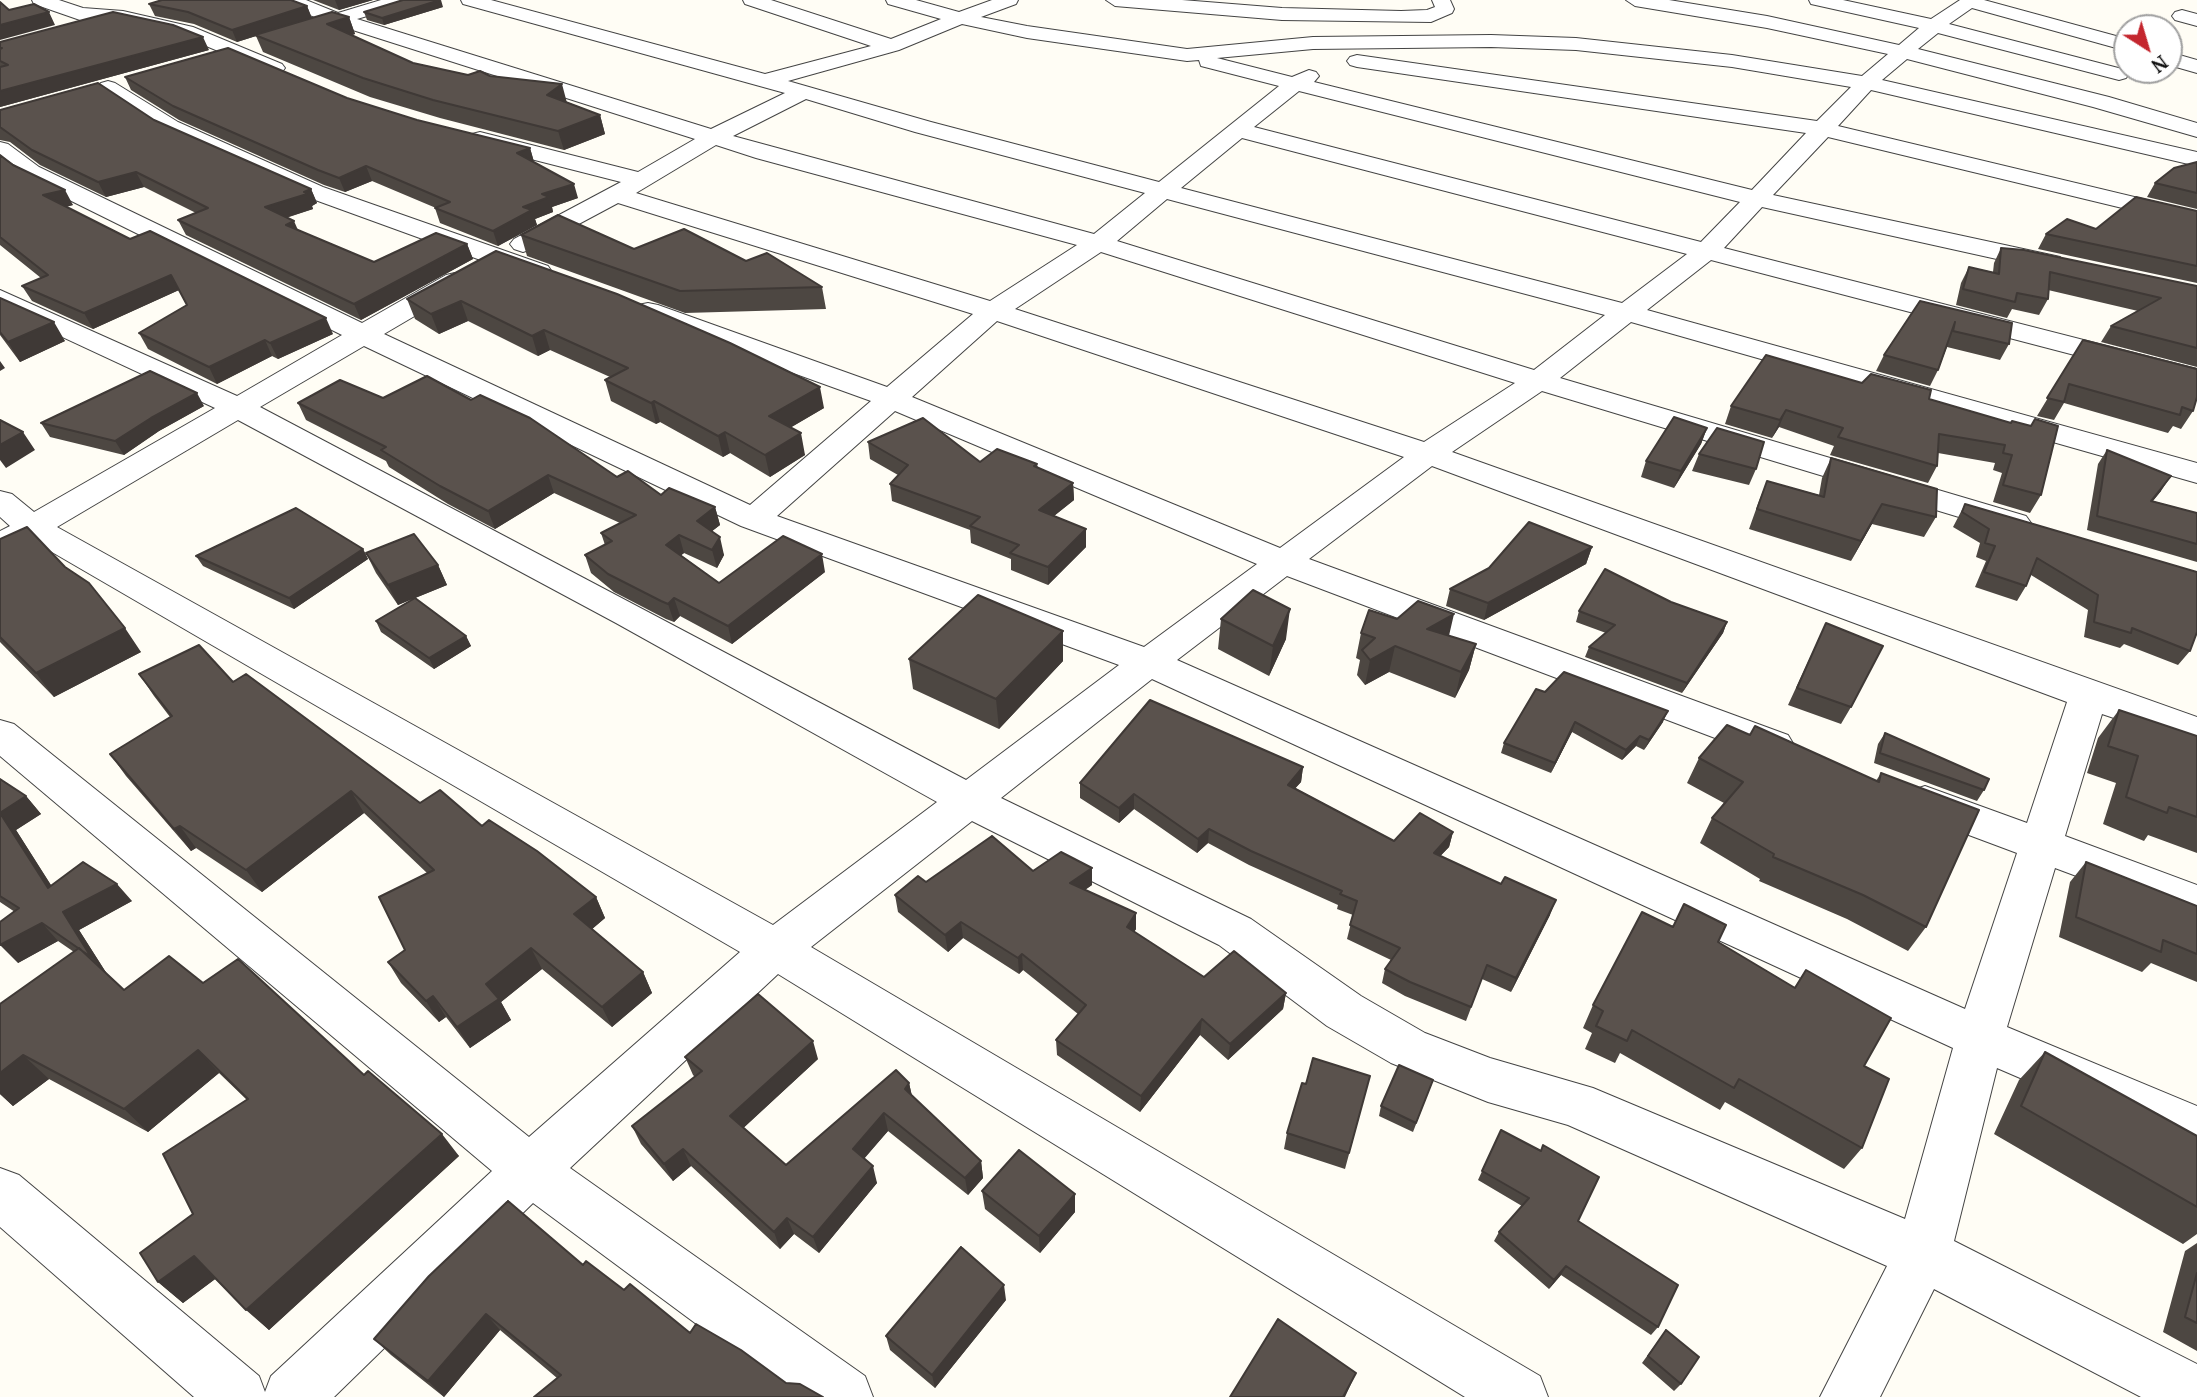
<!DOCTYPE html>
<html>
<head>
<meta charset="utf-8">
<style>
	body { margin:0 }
	#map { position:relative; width:2197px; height:1397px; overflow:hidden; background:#fffdf5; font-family:"PT Serif",serif }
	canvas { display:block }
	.north { position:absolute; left:2113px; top:14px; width:70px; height:70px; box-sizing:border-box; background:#fff; border:2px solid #a0a0a0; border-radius:50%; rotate:143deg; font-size:19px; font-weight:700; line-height:28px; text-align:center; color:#111 }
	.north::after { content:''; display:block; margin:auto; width:24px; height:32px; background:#c4262e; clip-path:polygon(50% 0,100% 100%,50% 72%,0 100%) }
</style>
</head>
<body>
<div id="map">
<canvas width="2197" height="1397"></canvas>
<div class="north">N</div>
</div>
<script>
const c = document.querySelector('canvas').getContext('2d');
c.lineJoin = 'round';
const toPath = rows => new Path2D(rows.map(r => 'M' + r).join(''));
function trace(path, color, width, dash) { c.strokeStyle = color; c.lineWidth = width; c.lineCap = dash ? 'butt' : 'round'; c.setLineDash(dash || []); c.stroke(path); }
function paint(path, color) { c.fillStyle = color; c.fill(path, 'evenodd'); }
const street = toPath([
	[32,0,59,0,83,8,123,11,193,27,282,64,285,68,282,72,275,74,268,72,180,35,123,23,80,20,34,4,32,0],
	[281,0,306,0,338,13,381,0,410,0,408,4,357,19,711,129,785,93,463,4,461,0,491,0,765,74,871,46,745,4,743,0,771,0,891,39,941,19,888,4,886,0,916,0,959,12,992,0,1018,0,1016,4,981,17,1027,26,1187,49,1313,37,1491,35,1576,38,1732,55,1862,76,1888,54,1767,28,1635,6,1626,0,1669,0,1767,16,1899,45,1919,28,1811,4,1809,0,1843,0,1931,19,1960,0,1984,0,2127,39,2127,51,1972,8,1949,24,2126,70,2129,74,2126,78,2119,80,1938,33,1918,49,2109,97,2197,123,2197,137,2093,107,1907,59,1882,80,2197,152,2197,166,1871,90,1838,126,2197,212,2197,226,1828,137,1773,195,2051,255,2060,257,2064,263,2060,269,2051,271,1762,207,1724,248,2197,369,2197,387,1711,260,1647,310,2197,463,2197,483,1631,322,1560,378,2026,516,2031,523,2026,530,2014,533,2002,530,1542,391,1452,452,2197,717,2197,746,2102,714,2065,836,2197,885,2197,921,2055,868,2007,1027,2197,1106,2197,1154,1997,1068,1954,1241,2197,1364,2197,1397,2141,1397,1934,1289,1880,1397,1820,1397,1887,1266,1568,1125,1488,1102,1391,1063,1327,1026,1219,945,972,821,811,947,1540,1376,1548,1397,1465,1397,778,974,570,1168,865,1376,873,1397,795,1397,533,1203,334,1397,194,1397,0,1227,0,1168,19,1175,259,1376,265,1392,271,1376,492,1171,0,756,0,720,14,724,529,1137,740,952,33,541,12,554,0,557,0,531,10,526,0,517,0,491,12,494,34,512,215,408,0,308,0,290,237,396,342,335,23,177,0,160,0,142,8,144,39,167,362,323,446,275,455,273,464,275,468,281,464,287,384,334,750,505,871,401,638,317,634,311,638,305,648,303,658,305,887,387,973,314,618,203,532,249,523,252,514,249,510,244,514,239,621,182,472,144,469,139,472,134,480,132,638,172,695,139,337,25,324,25,322,20,283,4,281,0],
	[962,24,1027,38,1187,61,1199,60,1201,66,1279,86,1159,182,931,122,788,81,899,50,962,24],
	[1491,47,1576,50,1732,67,1851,87,1817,121,1357,55,1350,57,1347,61,1350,65,1357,67,1806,133,1752,190,1314,82,1319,76,1316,72,1309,70,1292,77,1217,58,1313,49,1491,47],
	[1299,91,1740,202,1701,242,1254,127,1299,91],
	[806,99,915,132,1145,193,1094,234,733,136,806,99],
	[1242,138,1687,254,1622,303,1181,188,1242,138],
	[716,145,756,158,1077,245,990,301,636,193,716,145],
	[1167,199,1605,315,1534,370,1117,241,1167,199],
	[1101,252,1515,383,1424,442,1015,309,1101,252],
	[997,321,1404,457,1280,548,912,397,997,321],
	[364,346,741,526,1119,665,966,780,260,407,364,346],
	[895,411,1257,564,1144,647,777,516,895,411],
	[238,420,616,623,937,802,773,925,57,527,238,420],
	[1432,466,2067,702,2027,823,1925,786,1910,791,1904,802,1910,813,2017,853,1965,1009,1177,660,1287,576,1760,755,1774,760,1788,755,1794,745,1788,735,1309,559,1432,466],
	[1152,679,1953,1048,1905,1219,1593,1088,1490,1058,1425,1033,1361,996,1251,919,1001,798,1152,679],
	[1106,0,1182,0,1282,8,1401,11,1427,10,1435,7,1432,0,1450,0,1454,9,1452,13,1431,22,1282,20,1115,6,1106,0],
	[2182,10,2197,14,2197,26,2175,20,2172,16,2175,12,2182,10],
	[2169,52,2197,60,2197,73,2169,65,2169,52],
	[108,81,115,83,178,122,323,187,548,266,552,272,548,278,539,280,530,278,307,197,162,132,101,91,97,87,101,83,108,81]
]);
const wall = toPath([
	[313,0,373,0,339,10],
	[149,4,307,6,312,18,349,17,355,34,352,35,413,63,468,75,490,76,567,102,600,115,605,134,564,150,440,118,370,97,263,52,256,36,237,42,194,24,155,16],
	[443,7,384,25,367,20,364,12],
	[0,42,209,50,0,107],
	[125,77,347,98,417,120,530,148,534,162,578,198,552,207,553,212,535,219,537,225,498,246,440,223,435,208,436,208,372,181,345,192,324,185,179,120,131,90],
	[0,110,154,120,311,189,317,203,312,206,313,209,286,218,298,230,374,262,467,244,473,259,361,320,186,235,178,220,196,213,144,187,106,197,40,165,10,142,0,140],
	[0,155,73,205,66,207,130,239,333,334,278,359,272,356,217,384,148,349,139,333,187,305,179,290,93,329,32,301,22,286,41,278,0,245],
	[2197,162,2197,209,2147,197,2155,183],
	[2197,211,2197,283,2038,249,2046,234,2096,229],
	[521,235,634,249,746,261,822,287,826,309,685,313,527,256],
	[2001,248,2197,286,2197,367,2101,342,2111,326,2138,311,2048,290,2048,299,2039,315,2012,309,2007,318,1956,305,1961,283,1969,267,1993,272,1994,263],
	[496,251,824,408,790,428,805,455,770,477,730,453,723,457,660,422,656,424,611,401,605,380,610,377,550,350,538,356,468,321,439,334,415,319,407,299],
	[0,298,65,341,20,362,0,335],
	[1920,301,2009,344,2000,360,1947,347,1938,370,1930,386,1876,371,1884,355],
	[2083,340,2193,411,2181,429,2173,426,2168,433,2064,403,2054,420,2037,416],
	[1862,383,1929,399,2011,423,2041,495,2030,513,1993,502,2002,473,1993,470,1995,463,1938,453,1937,466,1928,483,1830,455,1834,446,1779,427,1772,438,1725,424,1731,406],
	[383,398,617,477,661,495,715,507,720,525,712,531,724,555,717,568,684,553,681,555,719,583,825,572,732,644,680,616,674,622,666,619,614,592,591,573,585,555,605,545,601,533,620,523,554,493,495,529,448,504,389,467,386,461,306,420,298,403],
	[204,406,159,431,124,455,50,437,41,423],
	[1707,428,1701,444,1674,488,1641,477,1646,461],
	[868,442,980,462,1037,464,1038,468,1073,483,1074,500,1054,516,1086,529,1086,547,1048,585,1011,570,1011,559,971,543,970,530,892,501,890,484,898,475,870,459],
	[2107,450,2161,491,2153,501,2197,513,2197,562,2087,530,2098,464],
	[1699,454,1756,469,1749,485,1692,471],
	[1831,458,1936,517,1924,537,1872,524,1851,561,1749,529,1759,501,1767,481,1819,495,1822,478],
	[1965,504,2190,651,2178,665,2124,644,2120,648,2084,637,2088,610,2031,575,2026,586,2017,601,1975,587,1986,561,1976,557,1980,543,1953,527],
	[0,539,141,652,54,697,0,642],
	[1592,547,1586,564,1484,620,1446,606,1450,589],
	[363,549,368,559,294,609,203,566,196,556],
	[366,553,438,565,447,585,415,598,466,636,471,646,434,669,381,632,376,621,414,598,398,605,376,573],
	[1671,602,1727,622,1723,633,1682,693,1585,657,1589,647,1606,633,1576,622,1579,611],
	[1221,619,1286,639,1269,676,1218,649],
	[1826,623,1851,707,1841,724,1788,705],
	[1063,631,1063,661,999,729,913,689,909,659],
	[1361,633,1449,636,1476,644,1469,670,1455,698,1389,672,1365,685,1357,675,1360,660,1356,658],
	[139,674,233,682,420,803,482,826,596,897,605,918,592,929,643,972,652,993,612,1027,542,969,501,1002,511,1020,470,1048,446,1017,439,1022,401,983,388,962,405,950,427,873,364,813,262,892,196,848,191,851,126,776,110,754,170,717,154,696],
	[1545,692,1663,722,1644,750,1636,746,1622,760,1572,732,1551,773,1501,753,1504,743],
	[2119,710,2197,736,2197,853,2148,835,2144,841,2103,824,2116,783,2087,773,2098,738],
	[1885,733,1984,790,1977,801,1874,763,1878,744],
	[1750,735,1876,781,1881,773,1926,927,1908,951,1847,919,1759,881,1760,879,1700,843,1712,818,1724,803,1687,783,1699,758],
	[1303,767,1301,782,1295,788,1394,841,1453,832,1449,847,1440,856,1550,915,1511,992,1482,979,1466,1021,1405,996,1382,983,1385,969,1391,960,1347,939,1353,915,1337,909,1338,905,1249,865,1208,843,1197,853,1134,809,1119,823,1080,798,1080,783],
	[0,779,26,796,41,814,16,830,51,885,132,901,79,930,107,974,105,972,124,990,203,983,364,1075,459,1156,269,1330,215,1279,183,1303,158,1282,193,1214,247,1100,219,1073,148,1132,49,1079,13,1106,0,1094,0,1004,74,952,58,941,18,963,15,912,0,902],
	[2086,862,2197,906,2197,982,2151,963,2142,972,2059,937,2070,882],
	[1033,871,1092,885,1085,890,1136,929,1134,932,1204,977,1286,993,1283,1009,1228,1060,1200,1035,1140,1112,1057,1055,1056,1040,1078,1014,1023,970,1019,974,963,938,948,952,898,912,895,895,926,882],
	[1672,927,1718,942,1794,988,1806,970,1864,1066,1862,1148,1844,1169,1725,1102,1720,1110,1620,1053,1615,1063,1585,1049,1592,1033,1583,1028,1593,1005],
	[2045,1052,2197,1136,2197,1234,2183,1244,1994,1134,2019,1080],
	[685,1057,818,1059,743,1128,786,1165,909,1083,912,1096,981,1161,983,1178,968,1195,888,1131,864,1158,877,1183,819,1253,794,1234,780,1249,691,1166,673,1181,641,1144,632,1126,695,1077,693,1075],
	[1370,1076,1345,1169,1284,1149,1287,1133,1306,1084],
	[1433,1080,1413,1132,1379,1116,1381,1106],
	[1501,1130,1578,1221,1658,1327,1651,1335,1561,1275,1549,1289,1494,1241,1499,1232,1522,1206,1478,1180],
	[982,1191,1075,1194,1075,1212,1040,1253,985,1209],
	[2197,1243,2197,1351,2163,1332,2185,1251],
	[583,1265,624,1290,690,1333,741,1350,557,1378,500,1330,444,1397,391,1355,374,1339],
	[1006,1300,935,1388,890,1350,886,1336],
	[1666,1330,1681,1384,1674,1391,1642,1363]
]);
const shadedWall = toPath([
	[335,0,373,0,339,10],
	[441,0,443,7,384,25,382,18],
	[307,6,312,19,255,35,256,36,237,42,232,30],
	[49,12,55,25,0,40,0,25],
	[349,17,355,34,334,41,327,24],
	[203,37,209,50,0,107,0,91],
	[562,84,567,103,547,95],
	[600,115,605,134,564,150,558,131],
	[530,148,534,162,517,153],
	[366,166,372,181,345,192,339,178],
	[136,172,144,187,106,197,98,182],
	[574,184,578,198,552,207,553,212,535,219,537,225,498,246,493,231,523,207,542,194],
	[311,189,317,203,312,206,313,209,272,222,265,207],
	[65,190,73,205,52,210,43,195],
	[294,221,301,237,286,225],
	[467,244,473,259,361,320,354,304],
	[171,275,179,290,93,329,84,313],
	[461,301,468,321,439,334,431,314],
	[326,318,333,334,278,359,270,343],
	[54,322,65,341,20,362,8,342],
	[544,330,550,350,538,356,532,336],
	[265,340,272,356,217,384,209,367],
	[0,361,5,368,0,371],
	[820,387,824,408,774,437,769,416],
	[197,393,204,406,159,431,124,455,115,441,151,418],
	[654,401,660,422,656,424,651,403],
	[1786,410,1779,427,1772,438,1780,420],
	[1707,428,1701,444,1674,488,1681,471],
	[23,432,35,450,6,468,0,460,0,445],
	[725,432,730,453,723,457,718,436],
	[801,433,805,455,770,477,765,455],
	[548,475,554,493,495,529,488,511],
	[2171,476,2161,491,2141,515,2151,501],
	[1073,483,1074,500,1040,527,1039,510],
	[1882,504,1872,524,1851,561,1861,541],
	[715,507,720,525,702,539,697,521],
	[1086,529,1086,547,1048,585,1048,567],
	[679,535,684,553,672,563,666,545],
	[720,537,724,555,717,568,712,550],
	[1592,547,1586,564,1484,620,1488,603],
	[363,549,368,559,294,609,289,598],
	[822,554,825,572,732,644,728,626],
	[438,565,447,585,398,605,388,585],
	[674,598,680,616,674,622,668,604],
	[1290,609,1286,639,1269,676,1273,646],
	[1454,614,1448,640,1427,629],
	[1727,622,1723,633,1682,693,1687,683],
	[125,628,141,652,54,697,36,673],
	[1063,631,1063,661,999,729,996,699],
	[466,636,471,646,434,669,429,658],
	[1476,644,1469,670,1455,698,1461,672],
	[1395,646,1389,672,1365,685,1370,660],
	[1668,711,1663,722,1644,750,1649,740],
	[1575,722,1572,732,1551,773,1555,763],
	[1640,736,1636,746,1622,760,1626,750],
	[1303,767,1301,782,1286,799,1288,785],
	[351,791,364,813,262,892,246,870],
	[1134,794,1134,809,1119,823,1119,808],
	[26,796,41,814,16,830,64,906,48,888,0,813],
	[180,826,196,848,191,851,174,829],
	[1209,829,1208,843,1197,853,1198,839],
	[1453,832,1449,847,1430,867,1434,853],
	[1092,868,1092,885,1071,899,1070,883],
	[117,884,132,901,79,930,107,974,91,957,63,912],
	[596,897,605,918,584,936,574,914],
	[1556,900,1550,915,1511,992,1516,978],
	[1136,913,1136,929,1127,943,1127,927],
	[961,922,963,938,948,952,945,935],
	[42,923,58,941,18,963,0,945],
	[531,948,542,969,501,1002,511,1020,470,1048,457,1027,486,984],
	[1022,954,1023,970,1019,974,1018,958],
	[643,972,652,993,612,1027,602,1007],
	[1286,993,1283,1009,1228,1060,1230,1044],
	[433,996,446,1017,439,1022,426,1001],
	[1202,1019,1200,1035,1140,1112,1141,1096],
	[813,1041,818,1059,737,1134,730,1116],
	[198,1050,219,1073,148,1132,124,1109],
	[23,1055,49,1079,13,1106,0,1094,0,1073],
	[909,1083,913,1101,905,1089],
	[884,1113,888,1131,858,1166,853,1149],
	[442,1134,459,1156,269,1330,246,1310],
	[683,1149,691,1166,673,1181,664,1164],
	[981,1161,983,1178,968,1195,965,1178],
	[873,1166,877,1183,819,1253,813,1237],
	[1075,1194,1075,1212,1040,1253,1039,1236],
	[787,1218,794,1234,780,1249,774,1232],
	[194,1256,218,1277,183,1303,158,1282],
	[1566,1266,1561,1275,1549,1289,1554,1280],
	[1004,1285,1006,1300,935,1388,932,1375],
	[486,1314,500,1330,444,1397,428,1381],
	[1356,1373,1345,1397,1343,1397]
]);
const building = toPath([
	[162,0,291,0,307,6,232,30,188,12,149,4,162,0],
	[403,0,440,0,382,18,364,12,403,0],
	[0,2,9,10,34,4,49,12,0,25,0,2],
	[113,12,173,25,203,37,0,91,0,67,8,65,0,61,0,49,2,48,0,48,0,42,113,12],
	[332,12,349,17,327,24,413,63,468,75,480,71,490,76,562,84,547,95,600,115,558,131,433,100,363,78,255,35,332,12],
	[228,48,347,98,417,120,530,148,517,153,574,184,542,194,549,197,523,207,532,210,493,231,435,208,450,202,366,166,339,178,318,170,173,106,125,77,228,48],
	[98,83,154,120,311,189,304,192,307,194,265,207,294,221,286,225,374,262,436,233,467,244,354,304,178,220,208,208,136,172,98,182,32,150,0,127,0,110,98,83],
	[0,155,13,165,65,190,43,195,130,239,150,231,326,318,270,343,265,340,209,367,139,333,187,305,171,275,84,313,22,286,48,275,0,237,0,155],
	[2197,162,2197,193,2155,183,2174,168,2197,162],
	[2136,197,2197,211,2197,266,2046,234,2067,219,2096,229,2136,197],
	[558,215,634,249,684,229,746,261,767,253,822,287,680,291,521,235,558,215],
	[2001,248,2024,250,2197,286,2197,348,2111,326,2161,298,2050,272,2048,299,2017,293,2015,302,1963,289,1969,267,1999,274,2001,248],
	[496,251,617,294,730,343,820,387,769,416,801,433,765,455,725,432,718,436,654,401,651,403,605,380,628,368,544,330,532,336,461,301,431,314,407,299,496,251],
	[0,298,54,322,8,342,0,332,0,298],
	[1920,301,2012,323,2009,344,1953,331,1955,322,1938,370,1884,355,1920,301],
	[2083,340,2197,369,2197,397,2193,411,2182,407,2180,415,2069,384,2064,402,2047,398,2083,340],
	[1766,355,1862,383,1871,374,1931,390,1929,399,2011,423,2012,421,2031,426,2035,419,2058,426,2041,495,2003,485,2012,455,2003,453,2005,445,1939,434,1937,466,1838,437,1843,428,1786,410,1780,420,1731,406,1766,355],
	[150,371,197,393,151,418,115,441,41,423,150,371],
	[427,376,471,400,480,395,530,418,617,477,628,471,661,495,669,488,715,507,697,521,720,537,712,550,679,535,666,545,719,583,783,536,822,554,728,626,674,598,668,604,661,601,608,574,585,555,612,541,601,533,636,515,548,475,488,511,440,486,381,450,386,447,298,403,340,380,383,398,427,376],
	[1674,417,1707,428,1681,471,1646,461,1674,417],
	[923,418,980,462,997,449,1037,464,1034,466,1073,483,1039,510,1086,529,1048,567,1010,553,1019,545,970,526,980,517,890,484,908,465,868,442,923,418],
	[0,420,23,432,0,445,0,420],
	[1717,428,1764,442,1756,469,1699,454,1717,428],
	[2107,450,2171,476,2151,501,2197,513,2197,544,2097,516,2107,450],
	[1831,458,1937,489,1936,517,1882,504,1861,541,1757,509,1767,481,1824,497,1831,458],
	[1965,504,2197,572,2197,632,2190,651,2132,628,2131,633,2094,622,2098,595,2037,558,2026,586,1984,572,1995,546,1985,543,1989,529,1962,512,1965,504],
	[296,508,363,549,289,598,196,556,296,508],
	[1529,522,1592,547,1488,603,1450,589,1489,568,1529,522],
	[27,527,65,567,89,583,125,628,36,673,0,637,0,539,27,527],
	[414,534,438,565,388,585,366,553,414,534],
	[1605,569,1671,602,1727,622,1687,683,1589,647,1615,625,1579,611,1605,569],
	[1253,590,1290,609,1273,646,1221,619,1253,590],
	[978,595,1063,631,996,699,909,659,978,595],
	[415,598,466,636,429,658,376,621,415,598],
	[1418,601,1454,614,1427,629,1476,644,1461,672,1395,646,1370,660,1362,650,1375,638,1361,633,1369,610,1397,619,1418,601],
	[1826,623,1883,646,1851,707,1797,688,1826,623],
	[199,645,233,682,246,674,420,803,440,790,482,826,489,820,537,851,596,897,574,914,643,972,602,1007,531,948,486,984,499,999,457,1027,433,996,426,1001,388,962,405,950,379,897,434,870,351,791,246,870,180,826,174,829,110,754,172,716,139,674,199,645],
	[1564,672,1668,711,1649,740,1640,736,1626,750,1575,722,1555,763,1504,743,1536,689,1545,692,1564,672],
	[1150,700,1303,767,1288,785,1394,841,1420,813,1453,832,1434,853,1501,884,1505,877,1556,900,1516,978,1487,965,1471,1007,1410,982,1385,969,1400,948,1350,925,1357,901,1340,894,1342,891,1251,851,1209,829,1198,839,1134,794,1119,808,1080,783,1150,700],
	[2119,710,2197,736,2197,817,2169,807,2167,813,2126,797,2138,756,2108,746,2119,710],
	[1727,725,1750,735,1755,726,1879,782,1881,773,1979,810,1926,927,1863,895,1773,857,1774,854,1712,818,1743,782,1699,758,1727,725],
	[1885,733,1989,779,1984,790,1880,753,1885,733],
	[0,779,26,796,0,813,48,888,83,862,117,884,63,912,91,957,42,923,0,945,0,922,19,908,0,896,0,779],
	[992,836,1033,871,1061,852,1092,868,1070,883,1136,913,1127,927,1204,977,1234,951,1286,993,1230,1044,1202,1019,1141,1096,1056,1040,1086,1005,1022,954,1018,958,961,922,945,935,895,895,918,876,926,882,992,836],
	[2086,862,2197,906,2197,954,2163,940,2161,952,2076,917,2086,862],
	[1684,904,1726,925,1718,942,1795,988,1806,970,1891,1018,1864,1066,1889,1079,1862,1148,1739,1079,1734,1088,1632,1030,1627,1041,1596,1026,1603,1011,1593,1005,1642,912,1673,927,1684,904],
	[79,948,124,990,169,956,203,983,238,959,364,1075,368,1071,442,1134,246,1310,194,1256,158,1282,140,1253,193,1214,163,1154,248,1099,198,1050,124,1109,23,1055,0,1073,0,1004,79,948],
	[758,994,813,1041,730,1116,786,1165,896,1070,909,1083,905,1089,981,1161,965,1178,884,1113,853,1149,873,1166,813,1237,787,1218,774,1232,683,1149,664,1164,632,1126,702,1071,685,1057,758,994],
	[2045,1052,2197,1136,2197,1207,2021,1106,2045,1052],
	[1313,1058,1370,1076,1349,1153,1287,1133,1302,1083,1306,1084,1313,1058],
	[1399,1065,1433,1080,1416,1123,1381,1106,1399,1065],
	[1501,1130,1541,1151,1543,1145,1599,1177,1578,1221,1678,1285,1658,1327,1566,1266,1554,1280,1499,1232,1529,1198,1482,1171,1501,1130],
	[1019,1150,1075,1194,1039,1236,982,1191,1019,1150],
	[508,1201,583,1265,586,1261,624,1290,630,1284,690,1333,696,1324,741,1350,786,1383,800,1384,823,1397,534,1397,561,1375,486,1314,428,1381,374,1339,429,1276,508,1201],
	[961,1247,1004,1285,932,1375,886,1336,961,1247],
	[2197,1273,2197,1323,2185,1317,2197,1273],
	[1278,1319,1356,1373,1343,1397,1230,1397,1278,1319],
	[1666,1330,1699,1357,1681,1384,1648,1356,1666,1330]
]);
trace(street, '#444', 2);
paint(street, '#fff');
paint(wall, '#4d4742');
paint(shadedWall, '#3f3936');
paint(building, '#5a524d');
trace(building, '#3f3936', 2);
</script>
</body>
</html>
